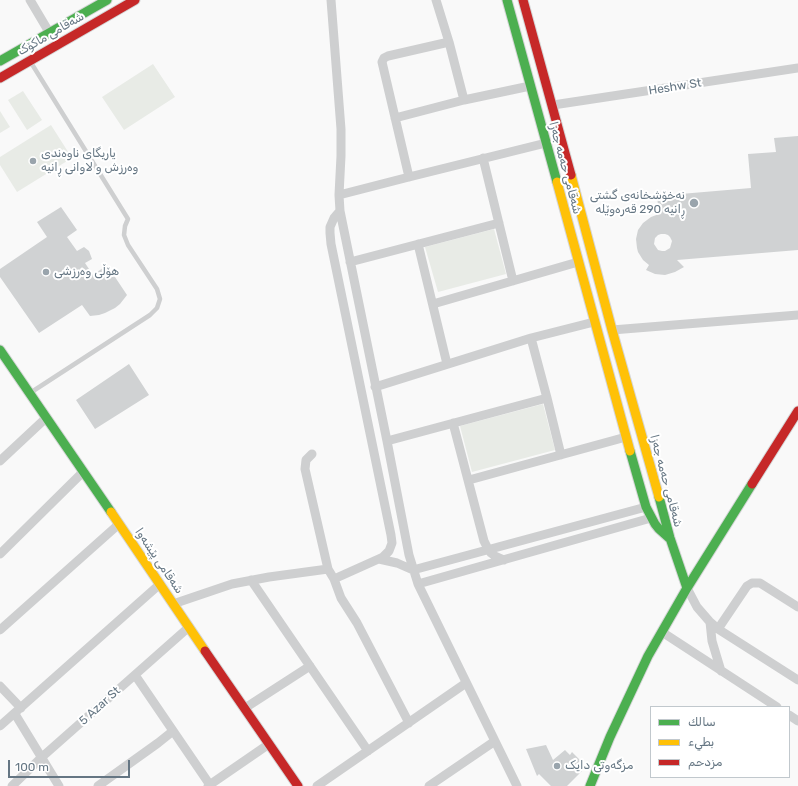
<!DOCTYPE html>
<html>
<head>
<meta charset="utf-8">
<style>
	body { margin:0 }
	#map { position:relative; width:798px; height:786px; overflow:hidden; background:#f9f9f9; font-family:Rubik,Vazirmatn,sans-serif }
	canvas { display:block }
	.legend { position:absolute; left:650px; top:706px; width:140px; height:72px; box-sizing:border-box; background:#fff; border:1px solid #c1c8cd; margin:0; padding:5px 7px; list-style:none; font-size:12px; color:#657683 }
	.legend li { display:flex; align-items:center; gap:8px; height:20px }
	.legend b { width:20px; border:1px solid #c1c8cd }
	.scale { position:absolute; left:8px; top:760px; width:122px; height:18px; box-sizing:border-box; border:2px solid #657683; border-top:0; padding-left:5px; font-size:12px; line-height:14px; white-space:nowrap; color:#657683; -webkit-text-stroke:3px #fff; paint-order:stroke }
</style>
</head>
<body>
<div id="map">
<canvas width="798" height="786"></canvas>
<ul class="legend">
<li><b style="height:5px;background:#4caf50"></b>سالك</li>
<li><b style="height:5px;background:#ffc107"></b>بطيء</li>
<li><b style="height:5px;background:#c62828"></b>مزدحم</li>
</ul>
<div class="scale">100 m</div>
</div>
<script>
const c = document.querySelector('canvas').getContext('2d');
c.lineJoin = 'round';
function paint(path, color) { c.fillStyle = color; c.fill(path, 'evenodd'); }
const toPath = rows => new Path2D(rows.map(r => 'M' + r).join(''));
function trace(path, color, width, dash) { c.strokeStyle = color; c.lineWidth = width; c.lineCap = dash ? 'butt' : 'round'; c.setLineDash(dash || []); c.stroke(path); }
function label(font, color, halo, rows, align = 'center') {
  c.font = font + ' Rubik,Vazirmatn,sans-serif'; c.lineWidth = 4; c.setLineDash([]); c.textBaseline = 'middle'; c.strokeStyle = halo; c.fillStyle = color; for (const [text, x, y, turn = 0] of rows) {
    c.save(); c.translate(x, y); c.rotate((+turn || 0) * Math.PI / 180); c.textAlign = isNaN(turn) ? turn : align; if (halo) c.strokeText(text, 0, 0); c.fillText(text, 0, 0); c.restore();
  }
}
const green = toPath([
	[153,64,175,97,124,130,102,97],
	[23,91,42,120,27,130,8,100],
	[0,111,10,127,0,133],
	[51,125,72,158,17,192,0,165,0,157],
	[494,229,506,274,438,292,425,247],
	[543,404,555,450,472,472,460,426]
]);
const building = toPath([
	[798,136,798,250,677,260,684,267,675,272,665,275,655,274,646,270,649,265,643,260,638,252,637,248,636,239,638,230,643,223,651,217,659,214,657,196,751,188,748,154,776,152,774,138],
	[661,234,665,234,668,235,670,237,672,241,670,248,665,251,662,251,658,250,654,244,655,238,658,235],
	[61,207,77,230,67,237,77,251,84,247,89,251,92,259,85,263,93,275,107,265,127,295,120,304,115,308,105,313,99,315,90,316,82,305,39,333,0,277,0,269,47,237,37,222],
	[129,364,149,395,95,429,76,400],
	[546,745,553,760,565,750,570,755,572,752,581,761,578,763,584,769,567,786,551,786,539,774,537,776,526,749]
]);
const lane = toPath([
	[30,393,150,315,157,308,160,299,157,289,128,245,124,235,125,226,128,219,30,61]
]);
const street = toPath([
	[30,0,49,32],
	[331,0,341,129,341,156,339,195,340,211,387,441,409,555,418,584,517,786],
	[436,0,449,42,464,100],
	[553,105,798,68],
	[395,118,464,100,530,86],
	[483,158,513,281],
	[409,177,382,62,384,58,388,56,449,42],
	[339,195,409,177,546,143],
	[418,244,447,364],
	[350,262,499,223],
	[433,304,578,262],
	[612,330,798,315],
	[531,338,547,398,561,455],
	[375,387,531,338,594,322],
	[453,423,484,541,488,549,491,553,495,556,504,560],
	[387,441,547,398],
	[312,454,306,460,305,469,328,569,334,579,341,598,357,623,409,723],
	[0,461,46,418],
	[469,480,626,437],
	[0,554,83,472],
	[379,559,397,563,413,570,646,507],
	[334,579,383,557,389,551,392,543,391,535,331,244,330,233,330,227,334,218,340,211],
	[251,580,368,751],
	[418,584,651,518],
	[687,588,697,607,710,622,718,629,798,680],
	[173,604,232,584,269,577,328,569],
	[710,622,712,641,721,671],
	[718,629,747,586,752,583,760,583,798,607],
	[0,630,119,524],
	[662,632,777,707],
	[135,675,210,785],
	[0,686,21,708],
	[245,708,310,666],
	[15,714,59,786],
	[789,715,798,721],
	[0,726,160,584],
	[12,786,42,757,189,627],
	[98,786,158,743,173,731],
	[208,786,269,744],
	[317,786,466,683],
	[429,786,495,741]
]);
const fast = toPath([
	[507,0,557,182],
	[0,61,107,0],
	[0,350,111,512],
	[630,451,646,507,655,524,659,529,669,538],
	[659,497,670,538,687,588],
	[590,786,610,737,648,656,687,588,752,484]
]);
const slow = toPath([
	[571,175,612,330,659,497],
	[557,182,630,451],
	[111,512,205,651]
]);
const jam = toPath([
	[523,0,571,175],
	[0,78,135,0],
	[752,484,798,411],
	[205,651,298,786]
]);
const markers = [
	[33,161,4,"#99a4ac"],
	[694,203,5,"#99a4ac"],
	[46,272,4,"#99a4ac"],
	[557,766,4,"#99a4ac"]
];
const streetNames = [
	["شەقامی ماکۆک",51,34,-30],
	["Heshw St",675,87,-9],
	["شەقامی حەمە جەزا",565,168,75],
	["شەقامی حەمە جەزا",666,481,75],
	["شەقامی پێشەوا",159,561,56],
	["5 Azar St",100,706,-42]
];
const poiNames = [
	["یاریگای ناوەندی",41,154],
	["وەرزش و لاوانی ڕانیە",41,168],
	["نەخۆشخانەی گشتی",685,196,"right"],
	["ڕانیە 290 قەرەوێلە",685,210,"right"],
	["هۆڵی وەرزشی",54,272],
	["مزگەوتی دایک",565,766]
];
paint(green, '#e8ebe6');
paint(building, '#d0d2d3');
trace(fast, '#d5d6d7', 11);
trace(slow, '#d5d6d7', 11);
trace(jam, '#d5d6d7', 11);
trace(lane, '#cecfd0', 4.5);
trace(street, '#cecfd0', 9);
trace(fast, '#4caf50', 9);
trace(slow, '#ffc107', 9);
trace(jam, '#c62828', 9);
for (const [x, y, r, color] of markers) { const dot = new Path2D(); dot.arc(x, y, r, 0, 2 * Math.PI); c.fillStyle = color; c.fill(dot); trace(dot, '#fff', 1.5); }
label('12px', '#657683', '#fff', streetNames);
label('12px', '#657683', '#fff', poiNames, 'left');
</script>
</body>
</html>
